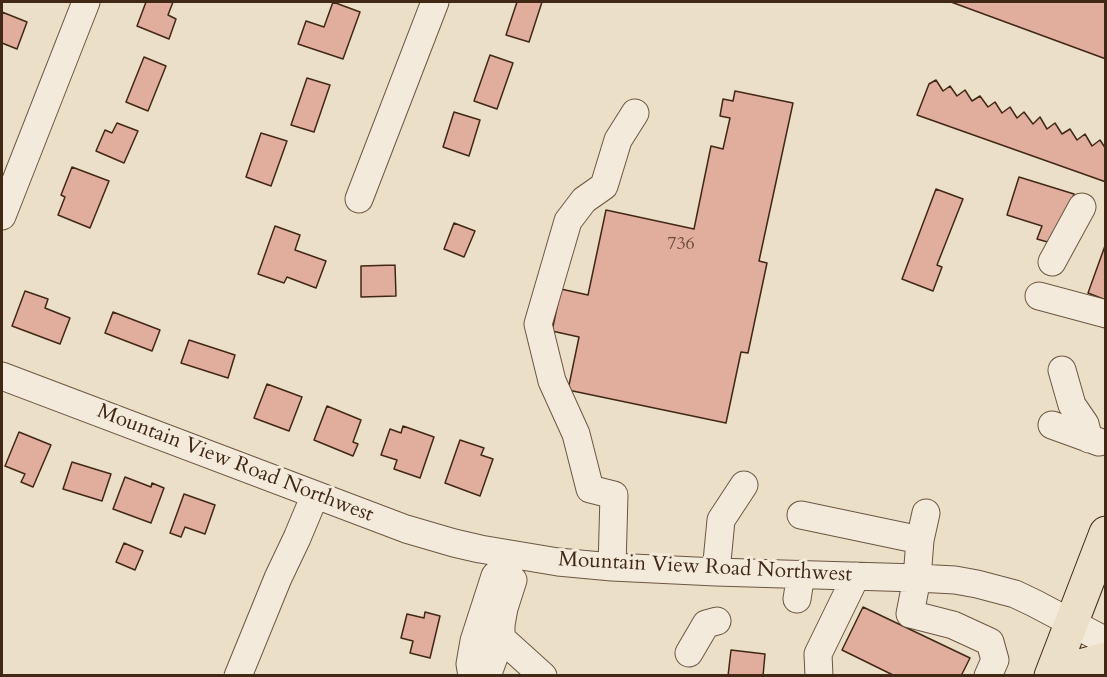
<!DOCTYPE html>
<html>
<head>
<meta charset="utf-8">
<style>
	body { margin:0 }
	#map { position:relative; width:1107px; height:677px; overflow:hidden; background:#ecdfc7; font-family:Cardo,serif }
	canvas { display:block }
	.frame { position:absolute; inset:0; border:3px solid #412815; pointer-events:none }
</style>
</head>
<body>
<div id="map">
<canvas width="1107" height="677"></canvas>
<div class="frame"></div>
</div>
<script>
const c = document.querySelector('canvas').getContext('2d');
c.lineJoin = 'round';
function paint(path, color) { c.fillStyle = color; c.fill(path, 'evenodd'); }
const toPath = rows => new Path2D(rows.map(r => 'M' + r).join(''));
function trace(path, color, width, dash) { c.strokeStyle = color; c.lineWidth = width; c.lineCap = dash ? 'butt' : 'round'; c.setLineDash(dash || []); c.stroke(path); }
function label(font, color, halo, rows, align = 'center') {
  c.font = font + ' Cardo,serif'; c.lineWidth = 6; c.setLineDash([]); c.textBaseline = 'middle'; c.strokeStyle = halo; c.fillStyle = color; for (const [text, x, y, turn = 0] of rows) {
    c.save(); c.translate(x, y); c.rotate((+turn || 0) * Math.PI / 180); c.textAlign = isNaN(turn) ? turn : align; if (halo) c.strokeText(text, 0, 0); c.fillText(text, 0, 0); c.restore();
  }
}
const building = toPath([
	[146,2,173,2,168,15,176,19,169,39,137,26,146,2],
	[333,2,360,12,343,59,298,44,306,21,324,27,333,2],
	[517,2,542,2,529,42,506,35,517,2],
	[951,2,1106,2,1106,59,951,2],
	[2,12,27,22,17,49,2,43,2,12],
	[490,55,513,63,497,109,474,101,490,55],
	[144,57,166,66,148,111,126,102,144,57],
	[307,78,330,85,314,132,291,125,307,78],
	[936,80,943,91,950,86,957,96,965,90,972,101,980,96,988,107,995,102,1002,113,1010,107,1017,118,1024,112,1033,124,1040,117,1047,129,1055,123,1062,134,1070,129,1077,140,1085,134,1092,146,1100,140,1106,149,1106,182,917,115,929,84,936,80],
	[735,91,793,103,759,261,767,263,748,353,741,352,726,423,568,390,579,337,552,331,561,289,588,295,606,210,694,229,711,146,723,149,730,118,720,116,723,99,733,101,735,91],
	[454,112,480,120,469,156,443,147,454,112],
	[117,123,138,131,124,163,96,151,105,130,112,133,117,123],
	[261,133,287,141,271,186,246,177,261,133],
	[72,167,109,181,90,228,58,215,65,197,61,195,72,167],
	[1019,177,1074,194,1058,245,1037,239,1042,226,1007,215,1019,177],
	[936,189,963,199,937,265,942,267,933,291,902,279,936,189],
	[454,223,475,231,464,257,444,249,454,223],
	[275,226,300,235,295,250,326,261,316,288,287,277,284,283,258,274,275,226],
	[1106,243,1106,300,1088,293,1106,243],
	[395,265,396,296,361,297,361,266,395,265],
	[25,291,48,299,45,308,70,318,60,344,12,326,25,291],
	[113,312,160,330,152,351,105,333,113,312],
	[189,340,235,355,228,378,181,363,189,340],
	[267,384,302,397,289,431,254,418,267,384],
	[327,406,361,420,353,442,358,444,353,456,314,440,327,406],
	[403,426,434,437,420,478,394,469,397,460,381,455,390,429,401,433,403,426],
	[19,432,51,445,33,487,21,482,25,474,5,466,19,432],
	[460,440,484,448,481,455,493,459,480,496,445,483,460,440],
	[72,462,111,474,102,501,63,489,72,462],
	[125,477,151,487,152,483,164,488,151,523,113,509,125,477],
	[184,494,215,505,205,534,185,527,181,537,170,533,184,494],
	[124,543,143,551,135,570,116,562,124,543],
	[863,607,970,658,961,676,895,676,842,650,863,607],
	[425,612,440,616,430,658,410,653,413,641,401,638,407,614,424,618,425,612],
	[731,650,765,654,763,676,728,676,731,650]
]);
const minor = toPath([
	[359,199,435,2],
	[2,216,86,2],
	[1052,262,1082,207],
	[1039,296,1106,314],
	[1062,370,1072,405,1085,424,1089,439],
	[2,376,406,529,454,543,480,549,558,562,612,567,716,572,917,578,955,580,977,584,1015,594,1034,603,1106,641],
	[1052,425,1099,442],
	[926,513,920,540,917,578,910,614,953,625,990,642,995,660,988,676],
	[801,515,920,540],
	[612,567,614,495,590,489,576,434,552,381,538,324,568,221,584,200,604,186,618,140,635,113],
	[716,572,721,520,744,485],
	[797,599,801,574],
	[501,638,543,676],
	[689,653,706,624,717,621],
	[238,676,278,578,297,538,315,495],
	[472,676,470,664,474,641,495,576,514,555],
	[487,676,501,638,501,625,504,608,513,580],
	[819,676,818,654,856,576]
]);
const highway = toPath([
	[1051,676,1106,533],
	[1065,676,1084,665,1106,659]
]);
const numberNames = [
	["736",681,245]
];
const streetNames = [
	["Mountain View Road Northwest",235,464,21],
	["Mountain View Road Northwest",705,568,3]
];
paint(building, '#e1ae9e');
trace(building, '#412815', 1.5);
trace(minor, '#6c5642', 29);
trace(highway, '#412815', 35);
trace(minor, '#f3eadb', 27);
trace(highway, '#ecdfc7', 33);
label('18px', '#694a37', null, numberNames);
label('21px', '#412815', '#f3eadb', streetNames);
</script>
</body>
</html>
